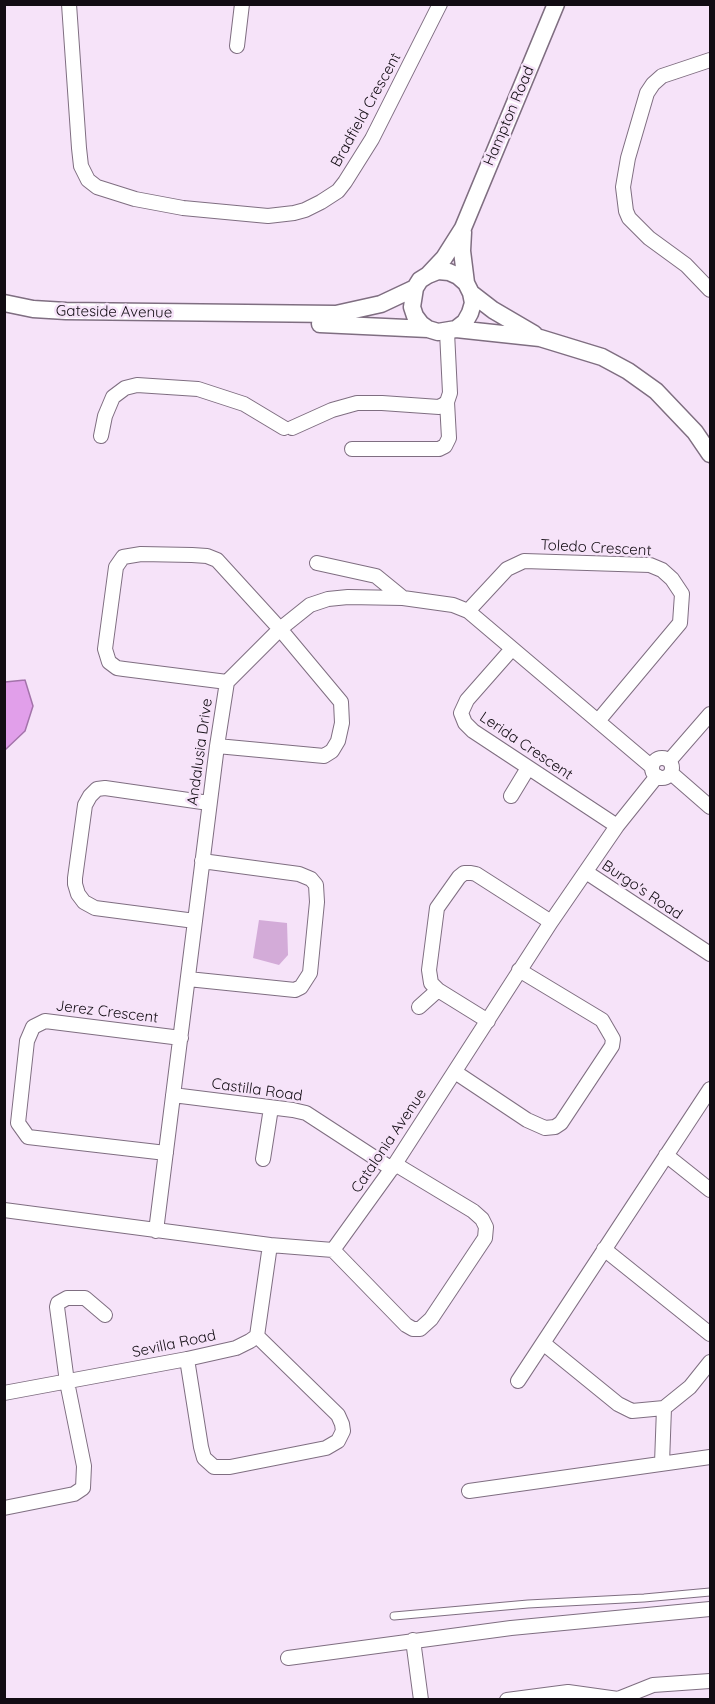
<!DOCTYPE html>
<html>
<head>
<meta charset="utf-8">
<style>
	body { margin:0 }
	#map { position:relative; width:715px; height:1704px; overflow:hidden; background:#f6e3f9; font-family:Quicksand,sans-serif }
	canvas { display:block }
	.frame { position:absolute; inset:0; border:6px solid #120c13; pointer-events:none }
</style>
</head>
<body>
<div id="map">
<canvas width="715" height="1704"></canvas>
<div class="frame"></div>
</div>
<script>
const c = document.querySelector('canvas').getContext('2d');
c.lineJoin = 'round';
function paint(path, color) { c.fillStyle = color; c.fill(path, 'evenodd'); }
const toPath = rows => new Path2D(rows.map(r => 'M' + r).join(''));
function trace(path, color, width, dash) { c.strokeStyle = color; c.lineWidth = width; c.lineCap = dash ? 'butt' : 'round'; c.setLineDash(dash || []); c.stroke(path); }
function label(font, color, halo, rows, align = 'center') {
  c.font = font + ' Quicksand,sans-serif'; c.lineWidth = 5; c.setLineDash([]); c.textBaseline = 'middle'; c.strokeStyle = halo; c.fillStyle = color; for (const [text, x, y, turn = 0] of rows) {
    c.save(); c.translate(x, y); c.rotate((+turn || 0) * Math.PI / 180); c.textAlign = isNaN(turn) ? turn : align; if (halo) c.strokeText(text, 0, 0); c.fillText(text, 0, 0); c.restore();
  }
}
const green = toPath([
	[259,920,287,923,288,955,279,965,253,958]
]);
const water = toPath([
	[25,680,33,706,25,731,5,750,5,682,25,680]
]);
const service = toPath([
	[394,1616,528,1604,644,1598,710,1592]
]);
const minor = toPath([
	[69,4,79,148,81,166,88,180,97,187,135,199,183,208,268,216,294,213,305,210,321,202,338,191,345,182,372,139,440,4],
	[237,46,242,4],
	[710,60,662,76,653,84,647,93,628,158,623,187,626,211,629,218,649,238,686,265,710,290],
	[292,428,332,410,357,403,382,403,439,407,443,405,447,402,450,393,447,332],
	[101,436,105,416,113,397,125,388,137,385,198,389,244,404,284,428],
	[352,449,439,449,445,446,449,438,447,402],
	[317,563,376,576,403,598],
	[468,611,507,569,524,561,650,565,662,570,672,579,682,594,680,623,598,721],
	[511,650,467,700,461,713,465,723,473,731,617,826],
	[217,746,324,756,332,751,338,741,342,723,341,702,280,629,217,560,207,556,192,555,141,554,123,557,116,567,105,649,109,662,117,668,124,669,227,682],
	'652 768a10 10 0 1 1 20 0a10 10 0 1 1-20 0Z',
	[670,760,710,714],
	[671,773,710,807],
	[511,796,528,768],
	[586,872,710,954],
	[195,921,95,908,84,902,78,894,75,884,75,878,85,805,90,796,97,789,105,788,209,803],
	[188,979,295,990,301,987,310,973,317,902,316,885,311,879,299,874,202,861],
	[419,1007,438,990],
	[488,1021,438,990,431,983,429,970,437,908,459,877,464,873,471,873,476,874,551,922],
	[455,1072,527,1120,545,1128,555,1127,561,1123,612,1046,613,1039,602,1020,519,970],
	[173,1095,293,1110,306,1113,392,1169],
	[166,1153,28,1137,18,1123,27,1041,33,1027,45,1021,181,1038],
	[666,1155,710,1190],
	[263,1159,271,1108],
	[4,1210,270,1245,333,1250],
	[156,1231,217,746,227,682,280,629,310,605,328,599,348,597,403,598,453,605,468,611,652,767],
	[604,1249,710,1334],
	[333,1250,395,1164,551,922,617,826,657,776],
	[333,1250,406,1325,413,1329,420,1329,431,1319,485,1238,486,1227,482,1219,473,1211,395,1164],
	[543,1343,618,1404,632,1411,664,1408,690,1387,710,1362],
	[187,1359,201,1447,204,1458,214,1467,230,1467,326,1448,338,1441,343,1431,342,1424,338,1415,257,1336],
	[518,1381,710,1089],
	[4,1393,187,1359,236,1348,250,1341,257,1336,270,1245],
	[662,1463,664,1408],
	[469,1491,710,1457],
	[4,1508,74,1494,83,1488,84,1466,67,1382,57,1307,58,1303,67,1298,85,1298,105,1315],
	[413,1640,421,1700],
	[288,1658,511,1628,710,1609],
	[507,1700,568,1692,618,1699,653,1685,710,1681]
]);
const tertiary = toPath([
	[463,232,462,251,466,283],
	[428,275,444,258,463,228,556,4],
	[471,293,493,310,534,334],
	[4,303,33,309,66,311,336,314,381,304,415,288],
	[320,324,428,329],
	[456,329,465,322,470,313,473,303,471,293,466,283,458,276,449,272,438,271,428,275,420,280,415,288,412,307,415,316,421,324,428,329,438,332,456,329,540,338,602,357,628,371,656,391,695,432,710,454]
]);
const streetNames = [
	["Bradfield Crescent",366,110,-61],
	["Hampton Road",509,116,-67],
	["Gateside Avenue",114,312,1],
	["Toledo Crescent",596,548,3],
	["Lerida Crescent",526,746,34],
	["Andalusia Drive",200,752,-82],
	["Burgo's Road",642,890,34],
	["Jerez Crescent",107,1012,7],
	["Castilla Road",257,1090,8],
	["Catalonia Avenue",389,1141,-56],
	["Sevilla Road",174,1344,-12]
];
paint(green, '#d3abd8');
paint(water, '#e19fea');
trace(water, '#a373aa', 1.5);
trace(service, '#7f6e81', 9);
trace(minor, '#7f6e81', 16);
trace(tertiary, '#7f6e81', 19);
trace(service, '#fff', 7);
trace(minor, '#fff', 14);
trace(tertiary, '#fff', 16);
label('15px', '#120c13', '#f6e3f9', streetNames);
</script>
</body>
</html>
